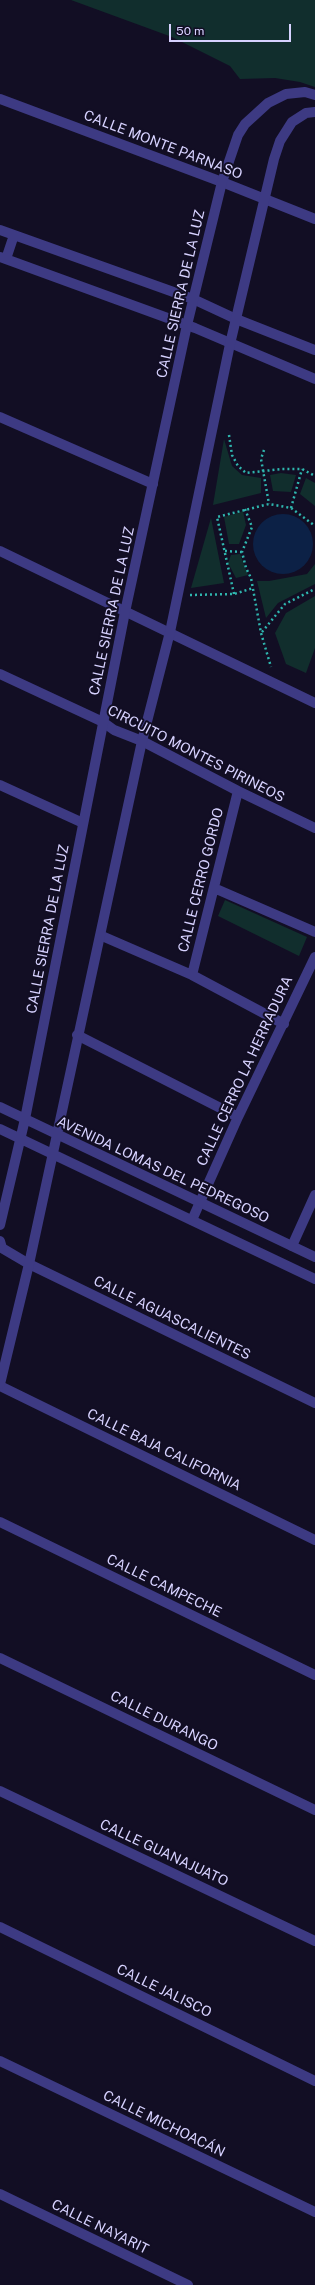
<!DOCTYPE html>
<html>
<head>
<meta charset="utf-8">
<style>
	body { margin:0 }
	#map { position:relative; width:315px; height:2285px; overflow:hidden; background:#120e24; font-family:"Public Sans",sans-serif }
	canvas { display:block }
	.scale { position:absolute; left:169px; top:24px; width:122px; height:18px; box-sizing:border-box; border:2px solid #d7d2ff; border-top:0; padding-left:5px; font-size:12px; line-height:14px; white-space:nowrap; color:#d7d2ff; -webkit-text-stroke:3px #120e24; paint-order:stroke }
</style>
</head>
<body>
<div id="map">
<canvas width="315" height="2285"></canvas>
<div class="scale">50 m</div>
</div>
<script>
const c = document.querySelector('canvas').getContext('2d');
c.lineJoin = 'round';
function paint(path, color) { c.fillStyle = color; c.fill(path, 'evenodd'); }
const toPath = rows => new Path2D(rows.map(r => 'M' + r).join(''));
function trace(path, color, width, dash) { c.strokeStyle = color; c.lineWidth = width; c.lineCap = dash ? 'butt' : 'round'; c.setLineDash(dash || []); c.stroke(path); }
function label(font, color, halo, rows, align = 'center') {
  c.font = font + ' "Public Sans",sans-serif'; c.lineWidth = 4; c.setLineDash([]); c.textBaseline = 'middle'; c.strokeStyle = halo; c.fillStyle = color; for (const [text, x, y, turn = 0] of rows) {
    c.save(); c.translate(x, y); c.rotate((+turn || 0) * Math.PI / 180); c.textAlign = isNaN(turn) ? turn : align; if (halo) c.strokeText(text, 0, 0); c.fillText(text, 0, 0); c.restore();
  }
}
const green = toPath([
	[71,0,315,0,315,87,300,82,275,78,240,79,230,66,172,37],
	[224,439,232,466,242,475,261,478,261,493,213,505],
	[281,473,296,475,291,492,273,491,270,475],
	[306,478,315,483,315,506,300,494],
	[243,511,246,525,239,544,229,544,224,517],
	[211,518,224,583,191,588],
	[240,554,248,575,236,578,228,563,231,555],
	[315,564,315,584,278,603,266,618,257,581,269,581,307,574],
	[315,596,315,648,306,673,286,664,275,633,286,613],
	[225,900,307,937,299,956,218,916]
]);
const water = toPath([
	'253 544a30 30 0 1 1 60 0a30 30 0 1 1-60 0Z'
]);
const path = toPath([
	[229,435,232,455,238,466,246,473,282,469,302,469,315,476],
	[264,450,261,459,269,504],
	[291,508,302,469],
	[245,509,252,527,242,552,246,568,251,578,261,633,271,667],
	[225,551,242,552],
	[234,594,217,517,269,504,291,508,315,526],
	[190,595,234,594,253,588],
	[262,632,285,604,315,589]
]);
const minor = toPath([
	[0,99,222,182,315,219],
	[0,230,193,299,236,319,315,350],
	[0,257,195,328,315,379],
	[6,259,14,235],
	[0,417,153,484],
	[0,551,315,703],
	[0,674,103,722,114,730,142,741,238,791,315,828],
	[0,785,83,823],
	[214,888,315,932],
	[102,936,192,975,284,1024],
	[192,975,238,791],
	[77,1035,238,1117],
	[192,1220,238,1117,315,957],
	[0,1241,2,1248,29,1264,315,1403],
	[292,1246,315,1195],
	[0,1386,315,1540],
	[0,1522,315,1675],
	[0,1658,315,1810],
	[0,1791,315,1941],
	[0,1927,315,2081],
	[0,2061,315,2212],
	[0,2194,188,2285]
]);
const tertiary = toPath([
	[0,1107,315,1257],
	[0,1129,315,1279],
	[0,1225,25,1119,125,612,187,325,222,182,238,135,245,124,268,103,286,94,305,92,315,95],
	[0,1384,29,1264,142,741,170,632,230,344,274,159,280,141,292,122,306,113,315,112]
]);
const streetNames = [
	["CALLE MONTE PARNASO",163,145,21],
	["CALLE SIERRA DE LA LUZ",181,294,-77],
	["CALLE SIERRA DE LA LUZ",112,611,-78],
	["CIRCUITO MONTES PIRINEOS",196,754,27],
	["CALLE CERRO GORDO",201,880,-76],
	["CALLE SIERRA DE LA LUZ",48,929,-79],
	["CALLE CERRO LA HERRADURA",245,1071,-65],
	["AVENIDA LOMAS DEL PEDREGOSO",163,1170,25],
	["CALLE AGUASCALIENTES",172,1318,26],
	["CALLE BAJA CALIFORNIA",164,1450,26],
	["CALLE CAMPECHE",164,1586,26],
	["CALLE DURANGO",164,1721,26],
	["CALLE GUANAJUATO",164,1853,25],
	["CALLE JALISCO",164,1991,26],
	["CALLE MICHOACÁN",164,2124,26],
	["CALLE NAYARIT",100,2227,26]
];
paint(green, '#112e2d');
paint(water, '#0c2146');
trace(path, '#2fb5ae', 2.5, [2, 3]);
trace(minor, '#3d3a83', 10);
trace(tertiary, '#3d3a83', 10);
label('14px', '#d7d2ff', '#120e24', streetNames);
</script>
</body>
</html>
